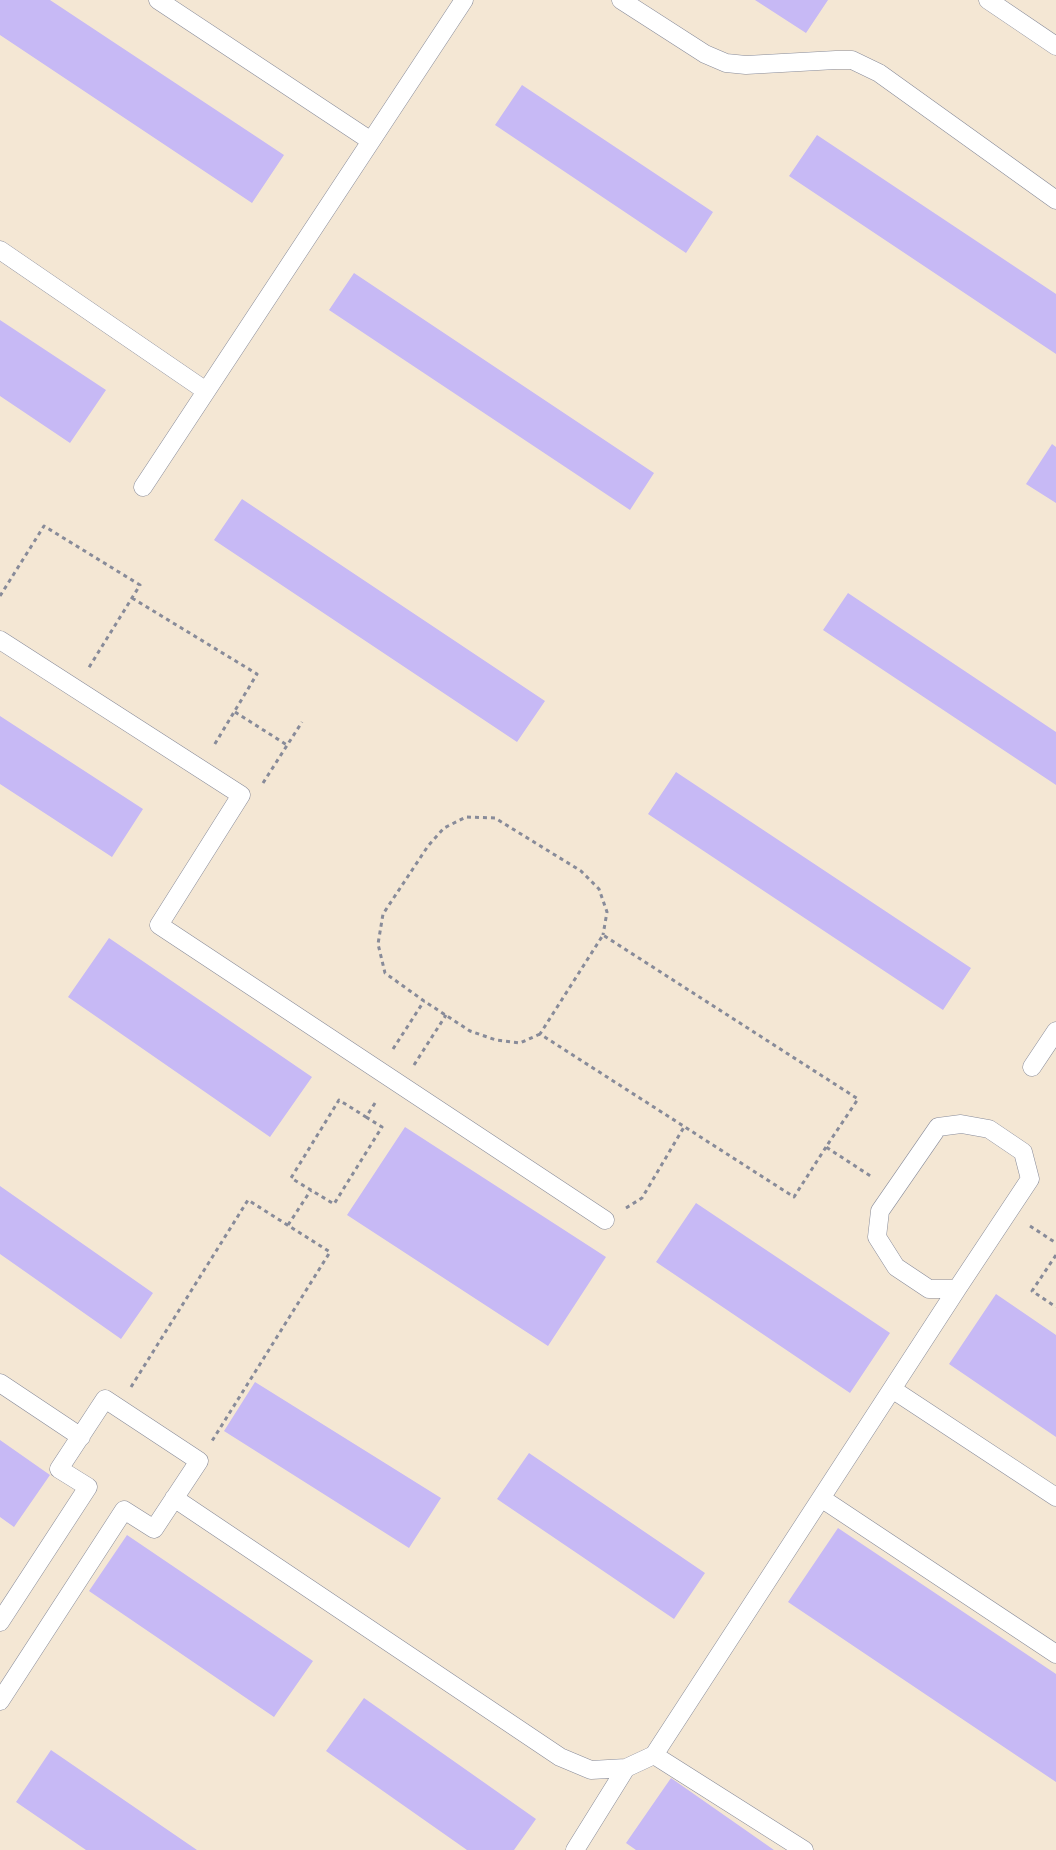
<!DOCTYPE html>
<html>
<head>
<meta charset="utf-8">
<style>
	body { margin:0 }
	canvas { display:block; background:#f4e7d4 }
</style>
</head>
<body>
<canvas width="1056" height="1850"></canvas>
<script>
const c = document.querySelector('canvas').getContext('2d');
c.lineJoin = 'round';
function paint(path, color) { c.fillStyle = color; c.fill(path, 'evenodd'); }
const toPath = rows => new Path2D(rows.map(r => 'M' + r).join(''));
function trace(path, color, width, dash) { c.strokeStyle = color; c.lineWidth = width; c.lineCap = dash ? 'butt' : 'round'; c.setLineDash(dash || []); c.stroke(path); }
const building = toPath([
	[0,0,50,0,284,155,252,203,0,35],
	[755,0,828,0,806,33],
	[522,85,713,212,686,253,495,125],
	[817,135,1056,294,1056,354,789,176],
	[354,273,654,473,630,510,329,310],
	[0,320,106,390,70,443,0,396],
	[1052,444,1056,447,1056,503,1026,484],
	[242,499,545,701,517,742,214,540],
	[848,593,1056,732,1056,785,823,630],
	[0,716,143,809,112,857,0,784],
	[676,772,971,968,943,1010,648,814],
	[109,938,312,1077,270,1137,68,997],
	[405,1127,606,1257,548,1346,347,1215],
	[0,1186,153,1293,121,1339,0,1254],
	[696,1203,890,1333,850,1393,656,1262],
	[996,1294,1056,1335,1056,1437,949,1364],
	[255,1382,441,1498,409,1548,224,1431],
	[0,1440,50,1475,14,1527,0,1517],
	[529,1453,705,1573,674,1619,497,1499],
	[838,1528,1056,1674,1056,1782,788,1602],
	[127,1535,313,1661,274,1717,89,1591],
	[364,1698,536,1819,514,1850,467,1850,326,1751],
	[51,1750,197,1850,86,1850,16,1802],
	[671,1778,774,1850,636,1850,626,1843]
]);
const path = toPath([
	[0,596,44,526,140,585,88,669],
	[132,598,257,674,213,747],
	[235,712,287,745],
	[263,783,302,722],
	[540,1034,520,1043,496,1040,470,1031,424,1001,385,973,378,944,383,914,428,846,444,828,466,817,495,818,581,871,599,889,607,912,603,935],
	[393,1049,424,1001],
	[414,1065,446,1015],
	[366,1117,382,1127,334,1204,291,1178,339,1100,366,1117,377,1100],
	[826,1147,794,1197,540,1034,603,935,858,1099,826,1147,872,1177],
	[626,1208,642,1198,684,1127],
	[288,1225,311,1190],
	[1030,1226,1056,1243],
	[1056,1255,1032,1291,1056,1307],
	[131,1387,248,1200,330,1252,212,1441]
]);
const lane = toPath([
	[158,0,371,141],
	[621,0,705,54,726,63,746,65,836,60,852,60,879,73,1056,200],
	[988,0,1056,46],
	[0,250,206,391],
	[143,487,464,0],
	[0,640,241,795,159,925,605,1220],
	[1032,1067,1056,1031],
	[0,1383,81,1437],
	[892,1389,1056,1497],
	[174,1498,560,1757,591,1770,626,1768,654,1755,957,1289,929,1289,896,1267,877,1237,880,1211,938,1127,961,1124,989,1129,1023,1152,1030,1179,957,1289],
	[821,1498,1056,1654],
	[0,1622,88,1487,59,1469,105,1399,199,1461,154,1529,124,1510,0,1701],
	[654,1755,804,1850],
	[575,1850,626,1768]
]);
paint(building, '#c7b9f5');
trace(lane, '#888b99', 19);
trace(path, '#888b99', 3, [4, 4]);
trace(lane, '#fff', 18);
</script>
</body>
</html>
